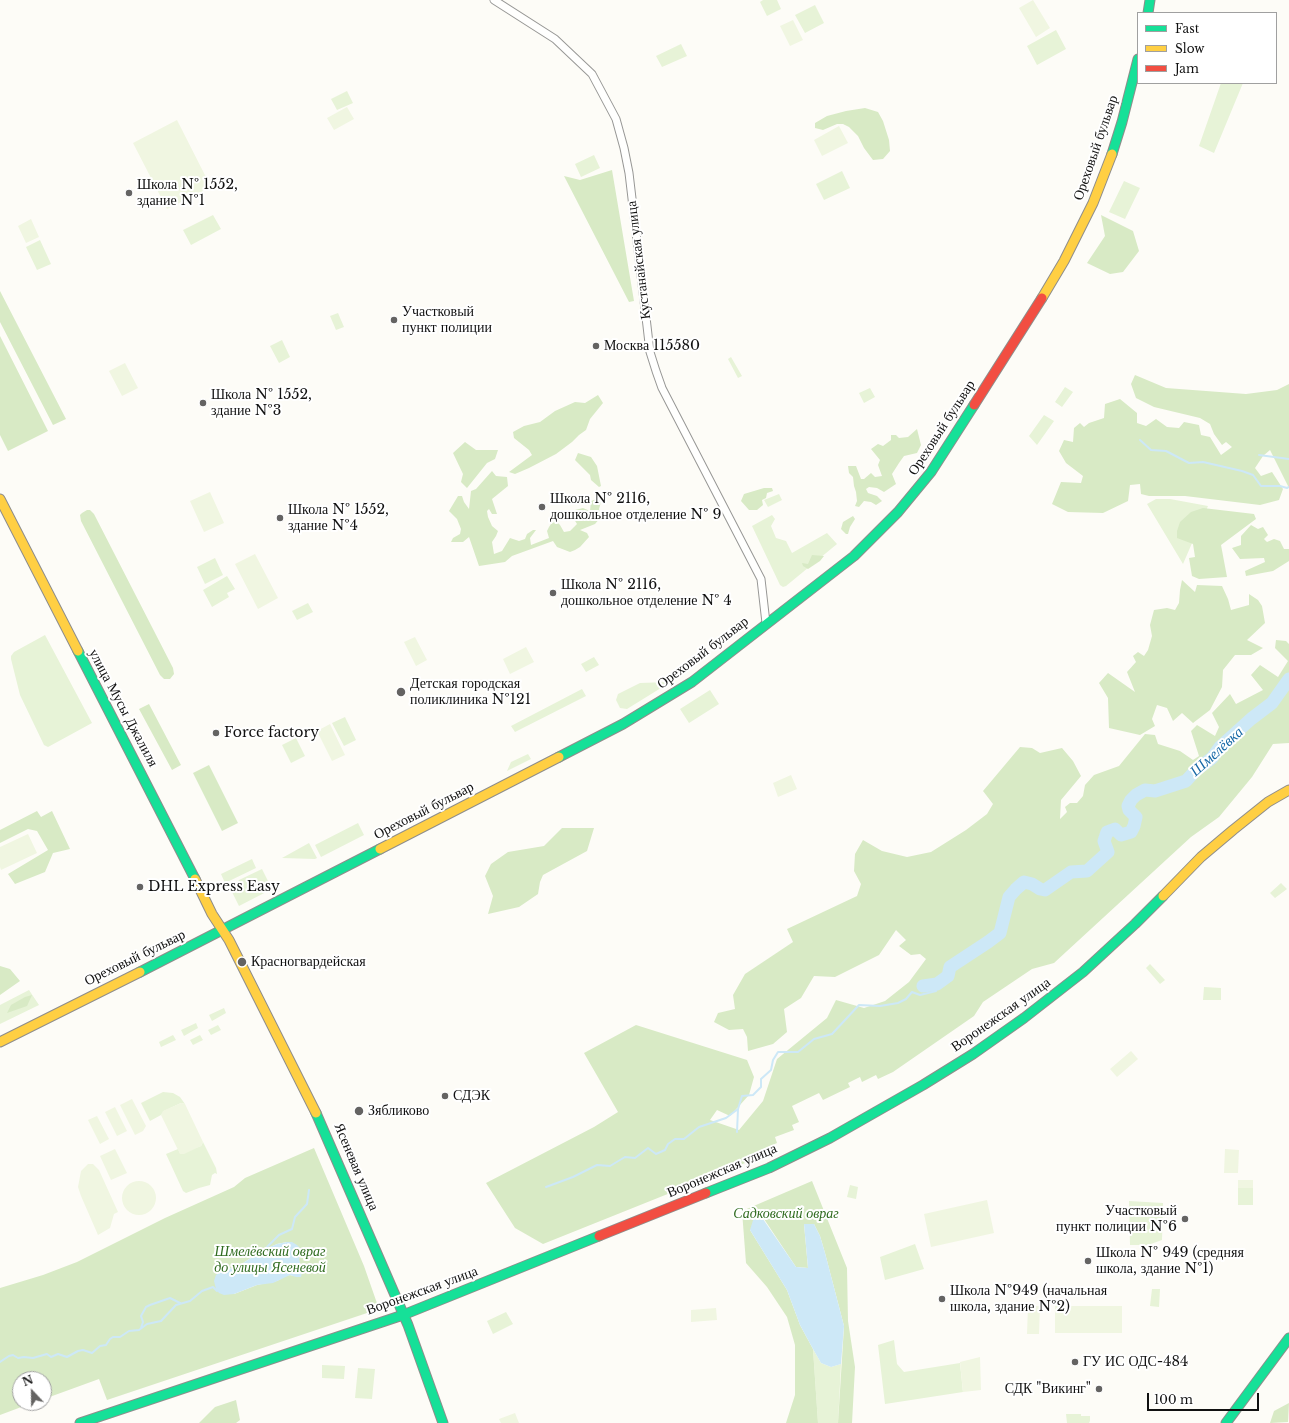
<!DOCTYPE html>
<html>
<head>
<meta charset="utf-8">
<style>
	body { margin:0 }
	#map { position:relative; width:1289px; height:1423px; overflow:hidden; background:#fdfcf7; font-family:"Libre Baskerville",serif }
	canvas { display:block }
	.legend { position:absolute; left:1137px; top:12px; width:140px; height:72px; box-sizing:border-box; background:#fff; border:1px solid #a0a0a0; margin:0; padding:5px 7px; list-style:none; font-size:12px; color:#111 }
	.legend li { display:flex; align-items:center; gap:8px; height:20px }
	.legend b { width:20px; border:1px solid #a0a0a0 }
	.north { position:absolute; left:12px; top:1371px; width:40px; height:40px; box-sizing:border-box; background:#fff; border:1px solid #a0a0a0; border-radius:50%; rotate:338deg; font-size:11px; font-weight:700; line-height:16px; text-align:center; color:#111 }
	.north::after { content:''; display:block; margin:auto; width:14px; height:18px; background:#646362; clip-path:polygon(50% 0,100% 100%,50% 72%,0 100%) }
	.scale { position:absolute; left:1147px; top:1393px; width:112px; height:18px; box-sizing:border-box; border:2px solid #111; border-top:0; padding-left:5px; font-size:12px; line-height:14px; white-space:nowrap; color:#111; -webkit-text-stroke:3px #fff; paint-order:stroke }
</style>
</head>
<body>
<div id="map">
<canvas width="1289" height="1423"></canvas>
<ul class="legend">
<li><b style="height:5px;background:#16e098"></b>Fast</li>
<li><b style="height:5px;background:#ffcf43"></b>Slow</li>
<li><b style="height:5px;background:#f24e42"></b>Jam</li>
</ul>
<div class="north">N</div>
<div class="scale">100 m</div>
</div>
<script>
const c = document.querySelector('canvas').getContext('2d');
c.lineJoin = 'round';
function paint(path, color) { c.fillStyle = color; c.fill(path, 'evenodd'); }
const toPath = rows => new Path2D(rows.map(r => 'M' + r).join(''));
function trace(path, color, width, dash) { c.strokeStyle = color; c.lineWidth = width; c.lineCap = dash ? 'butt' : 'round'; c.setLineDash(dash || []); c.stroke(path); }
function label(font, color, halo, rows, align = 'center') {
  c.font = font + ' "Libre Baskerville",serif'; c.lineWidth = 4; c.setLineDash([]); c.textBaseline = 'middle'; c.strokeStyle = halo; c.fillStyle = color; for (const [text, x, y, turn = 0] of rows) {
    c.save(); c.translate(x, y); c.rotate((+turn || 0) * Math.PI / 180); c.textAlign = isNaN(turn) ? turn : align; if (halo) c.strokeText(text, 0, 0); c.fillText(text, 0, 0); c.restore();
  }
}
const green = toPath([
	[763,0,777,0,781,9,767,16,760,2],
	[815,5,824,23,805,33,795,15],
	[1056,30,1066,49,1037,65,1027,46],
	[681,44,687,56,662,67,656,56],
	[1221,83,1243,83,1214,153,1199,146],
	[347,91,353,103,337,110,331,99],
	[594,155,600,168,581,177,575,164],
	[842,171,850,188,824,200,816,184],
	[1124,181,1140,188,1125,219,1109,212],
	[213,215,221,229,191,245,183,230],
	[40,240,51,264,37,270,26,247],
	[338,313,344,327,336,330,330,316],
	[282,340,290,357,279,363,270,346],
	[731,357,742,376,738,378,728,359],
	[1065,387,1073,392,1062,407,1055,402],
	[870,388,875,397,864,403,859,393],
	[1044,415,1054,421,1037,445,1029,436],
	[779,494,782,500,768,507,764,500],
	[1156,499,1170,499,1208,506,1183,564,1147,504],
	[772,515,775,519,771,526,776,538,786,541,792,553,827,533,837,544,786,586,783,587,780,585,752,526],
	[215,558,223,575,205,584,197,567],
	[227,576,235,589,227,593,229,597,212,607,203,590],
	[308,603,313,612,297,620,292,611],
	[45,635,92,723,48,747,44,745,20,695,11,659,11,656,14,652],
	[594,657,599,665,586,672,581,664],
	[668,682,669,683,627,709,620,708,616,700,618,694,640,683],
	[582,689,586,696,515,732,511,726],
	[710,690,719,704,689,723,680,709],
	[345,717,356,740,344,746,332,723],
	[296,738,305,756,291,763,282,745],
	[528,754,531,759,507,771,511,762],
	[358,823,364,835,321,857,315,845],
	[309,843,317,858,315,859,282,858],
	[252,859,256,868,225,883,221,874],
	[262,869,272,889,239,906,232,892,239,880],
	[1281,883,1287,889,1275,898,1270,893],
	[1150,964,1165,980,1160,984,1146,968],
	[1204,987,1221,988,1221,1000,1203,1000],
	[29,990,39,1005,0,1024,0,1005],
	[224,1008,226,1013,212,1021,209,1015],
	[196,1023,198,1028,184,1036,181,1030],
	[218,1025,221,1030,211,1035,208,1030],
	[173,1035,176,1040,161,1047,159,1042],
	[200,1035,203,1040,193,1045,190,1040],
	[163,1092,173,1093,180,1097,185,1104,181,1103,164,1111,161,1115,150,1121,141,1103],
	[203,1142,216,1168,217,1174,215,1173,212,1175,210,1185,199,1188,186,1193,183,1191,166,1154,178,1149,180,1153,201,1146],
	[850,1185,858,1187,856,1199,847,1197],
	[1238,1188,1253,1188,1253,1205,1238,1205],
	[1129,1201,1163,1203,1162,1240,1148,1245,1130,1245],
	[915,1244,924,1269,885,1280,880,1257],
	[1152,1289,1160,1289,1159,1307,1150,1306],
	[506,1312,513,1324,493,1334,487,1321],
	[894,1340,897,1364,904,1372,960,1363,963,1392,885,1404,878,1345],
	[813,1349,821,1363,831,1367,841,1364,838,1423,818,1423],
	[322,1365,345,1366,344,1379,322,1378],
	[358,1368,375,1369,372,1399,355,1398],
	[1066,1414,1081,1414,1081,1416,1090,1416,1090,1421,1089,1423,1067,1423]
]);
const forest = toPath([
	[865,108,878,112,883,121,889,140,890,151,883,159,873,160,864,148,858,136,849,127,843,124,837,124,823,130,815,128,815,123,827,116,846,111],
	[612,170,634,301,629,302,564,176,580,180],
	[1101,215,1133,231,1139,251,1123,272,1110,274,1087,263,1105,236],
	[0,291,66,419,53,425,0,322],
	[0,336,48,431,8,451,0,435],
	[1135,375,1166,388,1246,394,1277,390,1289,384,1289,488,1270,450,1263,456,1255,468,1261,476,1272,472,1283,489,1279,500,1260,505,1185,496,1149,496,1141,494,1140,484,1130,485,1128,501,1103,513,1068,512,1052,504,1061,482,1081,483,1083,476,1066,463,1059,451,1064,440,1073,442,1074,428,1080,423,1084,427,1089,423,1104,418,1105,404,1120,399,1137,413,1137,423,1146,426,1156,419,1167,427,1179,428,1184,422,1199,425,1201,435,1210,437,1221,455,1232,447,1226,442,1222,445,1214,434,1210,424,1200,418,1154,407,1136,398,1131,384],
	[598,395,603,403,590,419,586,430,579,435,572,442,556,454,529,468,515,474,509,472,532,455,529,450,514,438,513,432,524,426,540,422,555,411,575,402,585,403],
	[917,429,921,445,917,453,904,456,899,463,892,474,896,484,884,492,877,488,869,487,866,489,868,493,877,496,882,501,876,505,871,502,864,501,859,507,855,506,857,501,856,492,854,486,853,477,849,473,848,466,856,466,861,479,864,479,871,473,875,477,882,476,878,465,880,460,871,449,878,444,883,446,891,440,891,435,896,435,899,438,908,437],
	[465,442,476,450,498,450,495,459,487,463,467,488,461,482,463,474,453,453],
	[578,453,591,457,597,466,601,486,599,487,591,480,590,475,575,460],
	[492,471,496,476,507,477,508,486,492,499,497,514,492,514,489,509,487,511,488,517,492,526,498,531,496,536,492,542,494,554,502,551,510,538,519,541,525,539,527,534,533,530,536,530,530,538,531,545,549,538,547,531,549,527,551,524,556,521,560,525,564,532,570,531,577,524,572,516,575,510,583,508,590,511,591,501,599,498,601,502,599,509,601,517,595,524,580,530,587,533,589,537,580,547,575,550,570,552,557,547,553,541,512,556,505,562,479,566,469,537,463,542,451,542,453,538,460,534,461,529,457,519,449,511,458,496,462,496,464,502,469,509,471,491,476,489],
	[764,488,772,488,773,491,767,493,766,498,762,500,763,505,757,510,749,510,741,501,744,494],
	[1203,508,1254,514,1256,519,1221,545,1227,577,1199,579,1192,576,1189,558,1195,557,1193,544,1177,538,1177,531,1180,522,1191,512],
	[87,510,90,510,94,514,173,668,174,674,170,679,164,679,160,675,81,521,80,515,82,513],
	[853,516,855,519,850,527,848,534,846,534,841,529,843,522],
	[1251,525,1258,529,1263,527,1268,535,1264,539,1267,542,1274,539,1280,541,1284,549,1289,549,1289,561,1273,571,1246,576,1245,571,1265,562,1264,558,1240,559,1232,548,1241,545,1241,536],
	[812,555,824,556,820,561,808,569,803,566,802,563,808,564],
	[1182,580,1195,592,1197,585,1222,586,1228,599,1231,610,1249,605,1249,594,1258,600,1262,606,1265,623,1247,640,1263,648,1251,655,1235,655,1223,670,1222,687,1210,710,1193,723,1182,713,1173,721,1167,708,1157,705,1152,719,1155,726,1140,735,1109,728,1108,698,1099,683,1108,673,1135,692,1127,672,1136,662,1133,656,1138,652,1144,656,1148,650,1152,636,1150,625,1154,610,1167,608,1175,610,1179,603,1180,590],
	[1276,640,1286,641,1289,644,1289,743,1273,744,1252,777,1219,817,1191,837,1054,963,1032,969,983,1002,974,1016,893,1072,878,1079,876,1075,862,1082,860,1077,848,1083,850,1087,823,1100,819,1093,792,1106,799,1122,792,1125,794,1130,775,1137,777,1143,748,1156,750,1161,543,1244,515,1228,486,1183,594,1127,618,1112,584,1053,636,1025,747,1060,754,1077,749,1095,730,1116,717,1110,710,1120,739,1130,763,1101,777,1059,827,1018,836,1000,864,1008,885,1001,909,982,926,959,920,954,911,955,899,946,906,940,896,930,879,955,835,977,814,976,801,998,784,1009,787,1032,773,1044,748,1051,747,1037,743,1029,729,1030,714,1022,718,1013,735,1009,733,995,745,974,793,942,787,929,857,896,861,884,854,871,855,854,863,840,882,851,907,857,931,852,966,830,987,814,993,804,983,791,1020,747,1032,748,1040,753,1062,748,1073,761,1081,776,1061,800,1060,819,1067,812,1065,807,1070,803,1077,803,1083,796,1085,785,1094,775,1119,766,1145,734,1155,735,1158,744,1180,751,1193,760,1199,756,1191,731,1197,725,1215,736,1219,727,1212,713,1230,694,1236,704,1263,690,1251,675,1260,665,1278,677,1288,661,1275,648],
	[149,704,181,765,172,770,139,709],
	[209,765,238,823,222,831,193,773],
	[37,811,41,817,52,811,70,849,53,853,45,872,15,884,8,874,48,850,37,831,28,829,0,843,0,830],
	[562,828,594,828,587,851,543,875,540,882,538,894,519,907,488,914,493,896,485,876,491,864,508,852,544,846],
	[0,966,10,969,20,981,0,995],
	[32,995,27,1006,7,1013,11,1005,25,997],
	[314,1148,364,1266,379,1309,107,1400,99,1379,44,1399,44,1379,20,1379,20,1403,32,1403,0,1415,0,1288,43,1275,77,1262,165,1218,234,1187,245,1178],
	[287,1242,300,1254,299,1259,299,1264,302,1272,294,1276,290,1275,286,1276,277,1281,257,1285,234,1294,220,1272,240,1265,263,1250,277,1244],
	[812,1181,847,1268,848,1321,855,1367,852,1423,838,1423,844,1326,825,1253,820,1236,814,1224,804,1224,808,1268,796,1267,764,1219,750,1230,787,1290,800,1325,813,1349,818,1423,786,1423,795,1395,795,1345,787,1317,767,1287,746,1263,742,1211],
	[236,1400,240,1420,236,1423,199,1423,215,1407],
	[1289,1403,1288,1422,1270,1423,1274,1411]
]);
const pitch = toPath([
	[1033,0,1050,28,1036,37,1019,8],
	[793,20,803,40,790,46,780,26],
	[347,107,354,119,334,130,327,118],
	[177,120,211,187,167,209,133,143],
	[839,126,848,143,822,156,814,140],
	[31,219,39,237,26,243,18,226],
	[125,363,138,388,122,396,109,371],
	[210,492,224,523,204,532,190,501],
	[255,554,278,598,258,609,235,564],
	[415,637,427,660,416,666,404,642],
	[526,647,534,662,510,674,503,659],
	[330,724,345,755,332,761,317,731],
	[791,775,797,789,778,797,773,783],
	[28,834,37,853,1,870,0,867,0,847],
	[1131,1051,1138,1059,1117,1077,1110,1069],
	[132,1099,146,1126,143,1131,135,1135,120,1105],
	[181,1103,185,1104,203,1142,201,1146,184,1154,180,1154,161,1115,163,1111],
	[115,1107,127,1131,117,1136,105,1112],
	[97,1116,109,1139,100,1144,88,1120],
	[115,1149,127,1173,111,1180,100,1156],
	[1225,1149,1239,1150,1238,1173,1224,1173],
	[88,1164,93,1164,99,1170,118,1212,114,1214,110,1228,98,1235,81,1196,78,1187,81,1171],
	[1238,1180,1253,1180,1253,1188,1238,1188],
	'122 1198a17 17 0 1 1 34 0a17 17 0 1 1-34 0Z',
	[987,1200,994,1233,931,1247,924,1214],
	[1028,1306,1040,1306,1039,1334,1027,1334],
	[1055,1306,1122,1306,1122,1333,1055,1333],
	[716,1308,717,1320,691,1322,691,1310],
	[980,1357,981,1390,963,1392,960,1362],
	[515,1413,519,1423,501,1423,499,1419]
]);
const water = toPath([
	[754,1217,763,1219,796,1267,808,1268,804,1224,814,1224,820,1236,825,1253,844,1326,841,1364,831,1367,821,1363,813,1349,800,1325,787,1290,750,1230],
	[287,1242,292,1242,297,1245,301,1249,299,1259,302,1272,301,1277,296,1277,290,1275,273,1283,257,1285,234,1294,224,1295,219,1293,216,1289,214,1281,216,1275,220,1272,240,1265,265,1249,277,1244]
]);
const stream = toPath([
	[1140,440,1151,450,1166,451,1189,463,1203,462,1242,471,1253,475,1261,486,1280,486,1287,488,1289,487],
	[1259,455,1289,459],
	[737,1132,738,1109],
	[546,1187,573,1177,597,1165,610,1166,625,1157,635,1158,648,1148,656,1154,665,1150,668,1144,675,1139,684,1139,699,1127,726,1118,738,1109,742,1096,753,1095,761,1087,761,1079,771,1070,773,1060,778,1052,798,1052,814,1039,832,1034,859,1005,880,1006,898,1003,906,999,912,992,920,995,936,991,937,984],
	[265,1249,279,1235,292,1229,295,1217,307,1204,309,1190],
	[141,1328,143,1322,141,1316,146,1307,150,1305,170,1298,180,1303],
	[0,1362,9,1356,13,1355,18,1358,24,1357,33,1358,47,1354,51,1357,58,1354,67,1357,78,1351,83,1350,92,1353,100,1346,106,1345,110,1339,113,1337,120,1337,129,1331,139,1330,147,1324,161,1321,176,1305,190,1301,202,1291,213,1287,217,1291]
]);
const river = toPath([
	[923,986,937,984,948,976,950,967,988,942,1000,933,1009,897,1016,889,1024,882,1032,884,1040,889,1045,890,1071,872,1087,871,1108,852,1104,841,1107,832,1115,829,1121,835,1131,832,1134,826,1136,817,1129,810,1128,806,1131,800,1136,795,1145,790,1155,791,1186,781,1196,770,1212,758,1220,747,1251,719,1272,703,1289,679]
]);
const street = toPath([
	[494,0,555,39,592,74,616,119,624,148,629,173,647,326,650,352,656,371,662,388,761,579,766,623]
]);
const fast = toPath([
	[1148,13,1150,0],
	[1112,154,1122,122,1138,59],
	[78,651,195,879],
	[559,757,623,724,692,682,854,556,898,512,931,472,974,405],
	[140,972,380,849],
	[316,1113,408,1325,443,1423],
	[706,1193,769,1168,830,1138,923,1085,973,1054,1024,1018,1083,972,1135,924,1163,896],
	[80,1423,403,1315,599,1236],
	[1226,1423,1289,1338]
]);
const slow = toPath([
	[1042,298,1064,261,1093,203,1112,154],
	[0,499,78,651],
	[380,849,559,757],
	[195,879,212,914,229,940,316,1113],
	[1163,896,1201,857,1233,830,1268,802,1289,790],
	[0,1042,140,972]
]);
const jam = toPath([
	[974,405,1042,298],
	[599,1236,706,1193]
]);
const markers = [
	[129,193,4,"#646362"],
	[394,320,4,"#646362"],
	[596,346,4,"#646362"],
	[203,403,4,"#646362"],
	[542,507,4,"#646362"],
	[280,518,4,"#646362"],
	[553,593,4,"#646362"],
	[401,692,5,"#646362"],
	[216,733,4,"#646362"],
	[140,887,4,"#646362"],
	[242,962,5,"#646362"],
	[445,1096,4,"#646362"],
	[359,1111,5,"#646362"],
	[1185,1219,4,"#646362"],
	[1088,1261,4,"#646362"],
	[942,1299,4,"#646362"],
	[1075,1362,4,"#646362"],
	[1099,1389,4,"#646362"]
];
const streetNames = [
	["Ореховый бульвар",1096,148,-71],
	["Кустанайская улица",639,260,-97],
	["Ореховый бульвар",942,428,-57],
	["Ореховый бульвар",703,653,-37],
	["улица Мусы Джалиля",123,708,62],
	["Ореховый бульвар",424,811,-27],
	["Ореховый бульвар",135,958,-26],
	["Воронежская улица",1001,1015,-35],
	["Ясеневая улица",356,1167,67],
	["Воронежская улица",722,1171,-23],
	["Воронежская улица",422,1291,-20]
];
const poiNames = [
	["Школа № 1552,",137,185],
	["здание №1",137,201],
	["Участковый",402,312],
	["пункт полиции",402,328],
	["Москва 115580",604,346],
	["Школа № 1552,",211,395],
	["здание №3",211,411],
	["Школа № 2116,",550,499],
	["дошкольное отделение № 9",550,515],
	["Школа № 1552,",288,510],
	["здание №4",288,526],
	["Школа № 2116,",561,585],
	["дошкольное отделение № 4",561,601],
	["Детская городская",410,684],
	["поликлиника №121",410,700],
	["Force factory",224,733],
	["DHL Express Easy",148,887],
	["Красногвардейская",251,962],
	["СДЭК",453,1096],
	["Зябликово",368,1111],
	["Участковый",1177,1211,"right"],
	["пункт полиции №6",1177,1227,"right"],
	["Школа № 949 (средняя",1096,1253],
	["школа, здание №1)",1096,1269],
	["Школа №949 (начальная",950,1291],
	["школа, здание №2)",950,1307],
	["ГУ ИС ОДС-484",1083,1362],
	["СДК \"Викинг\"",1091,1389,"right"]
];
const parkNames = [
	["Садковский овраг",786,1214],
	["Шмелёвский овраг",270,1252],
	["до улицы Ясеневой",270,1268]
];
const waterNames = [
	["Шмелёвка",1217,752,-42]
];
paint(green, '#e7f3d7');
paint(forest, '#d8eac5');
paint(pitch, '#f0f6e1');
paint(water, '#cde8f7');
trace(stream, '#cde8f7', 2);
trace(river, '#cde8f7', 13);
trace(street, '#979795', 9);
trace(fast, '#8e8d8b', 11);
trace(slow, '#8e8d8b', 11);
trace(jam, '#8e8d8b', 11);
trace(street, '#fffffe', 7);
trace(fast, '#16e098', 9);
trace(slow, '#ffcf43', 9);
trace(jam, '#f24e42', 9);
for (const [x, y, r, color] of markers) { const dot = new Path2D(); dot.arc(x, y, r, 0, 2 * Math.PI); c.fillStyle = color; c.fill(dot); trace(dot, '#fff', 1.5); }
label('14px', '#111', '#fff', streetNames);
label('14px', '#111', '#fff', poiNames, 'left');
label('italic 14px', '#2f6b1f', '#fff', parkNames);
label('italic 15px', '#1768a6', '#fff', waterNames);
</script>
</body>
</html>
